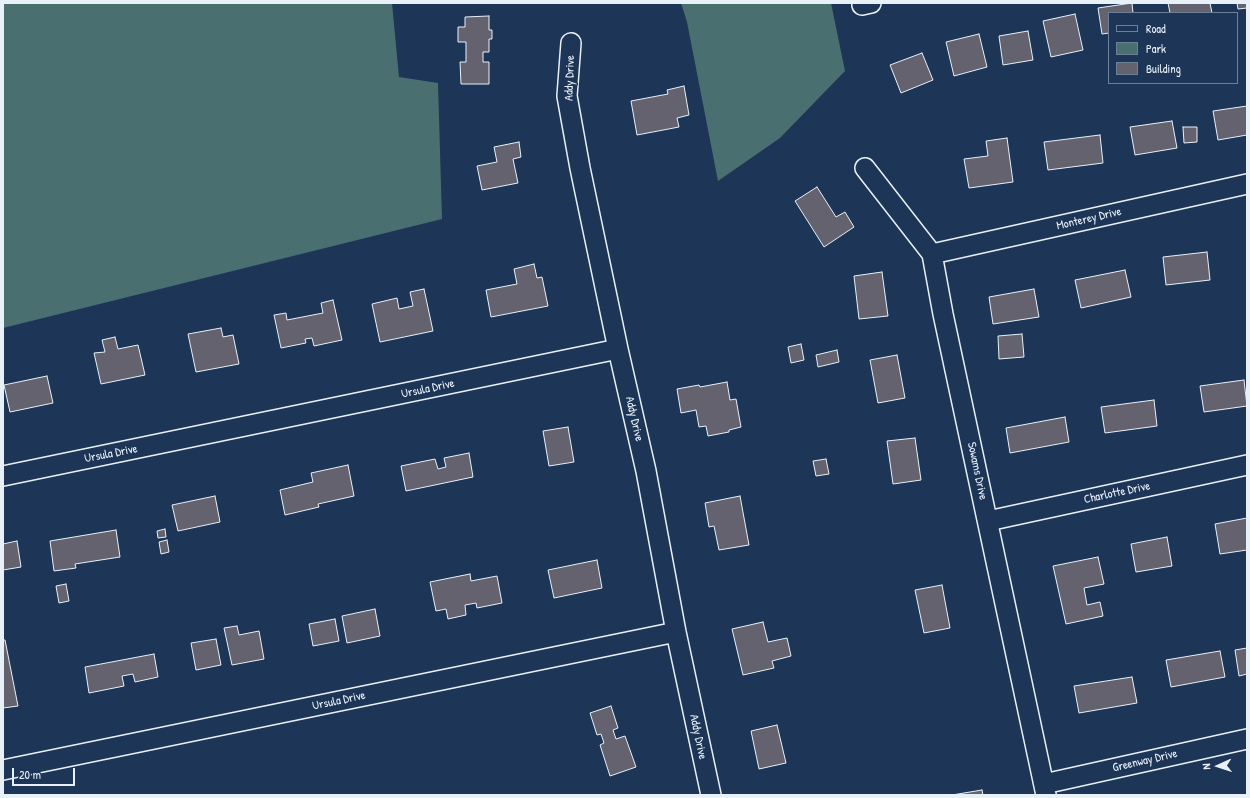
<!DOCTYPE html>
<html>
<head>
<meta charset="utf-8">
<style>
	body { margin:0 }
	#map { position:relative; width:1250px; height:798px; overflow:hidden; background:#1d3557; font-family:"Patrick Hand",sans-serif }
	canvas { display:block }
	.frame { position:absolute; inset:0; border:4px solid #e8f1f8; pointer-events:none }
	.legend { position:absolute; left:1108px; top:12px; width:130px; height:72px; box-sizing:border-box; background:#1d3557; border:1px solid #6e8097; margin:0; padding:5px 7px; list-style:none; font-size:12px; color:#e8f1f8 }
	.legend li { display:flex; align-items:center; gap:8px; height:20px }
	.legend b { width:20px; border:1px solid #6e8097 }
	.north { position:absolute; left:1198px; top:746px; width:40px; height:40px; -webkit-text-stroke:3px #1d3557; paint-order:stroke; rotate:267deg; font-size:11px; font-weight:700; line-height:16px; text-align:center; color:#e8f1f8 }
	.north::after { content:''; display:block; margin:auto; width:14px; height:18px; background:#e8f1f8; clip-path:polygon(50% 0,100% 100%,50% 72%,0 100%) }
	.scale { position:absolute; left:12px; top:768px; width:63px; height:18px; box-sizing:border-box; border:2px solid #e8f1f8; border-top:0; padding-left:5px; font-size:12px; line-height:14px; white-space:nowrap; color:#e8f1f8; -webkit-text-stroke:3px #1d3557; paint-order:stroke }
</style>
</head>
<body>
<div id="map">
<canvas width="1250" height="798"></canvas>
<div class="frame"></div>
<ul class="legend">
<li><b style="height:5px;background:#1d3557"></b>Road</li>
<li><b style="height:11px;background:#4a6f71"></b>Park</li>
<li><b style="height:11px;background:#656270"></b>Building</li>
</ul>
<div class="north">N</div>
<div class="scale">20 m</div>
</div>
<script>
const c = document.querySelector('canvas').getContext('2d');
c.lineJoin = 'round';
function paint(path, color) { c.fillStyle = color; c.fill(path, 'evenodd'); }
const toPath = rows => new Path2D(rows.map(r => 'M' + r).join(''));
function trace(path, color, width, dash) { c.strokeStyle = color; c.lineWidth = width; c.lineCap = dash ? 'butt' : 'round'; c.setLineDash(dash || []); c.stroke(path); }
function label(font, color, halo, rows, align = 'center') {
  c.font = font + ' "Patrick Hand",sans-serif'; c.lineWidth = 3; c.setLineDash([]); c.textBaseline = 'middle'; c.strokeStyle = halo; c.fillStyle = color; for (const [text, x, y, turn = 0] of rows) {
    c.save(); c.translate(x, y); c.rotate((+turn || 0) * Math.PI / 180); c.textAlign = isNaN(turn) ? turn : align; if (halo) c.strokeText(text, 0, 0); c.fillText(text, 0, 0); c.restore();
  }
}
const green = toPath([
	[3,3,392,3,399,77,438,83,442,219,3,328],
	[681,3,831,3,845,71,780,138,718,181,687,22]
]);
const building = toPath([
	[1132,3,1133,13,1109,13,1109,33,1102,34,1098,8,1132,3],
	[1168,3,1210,3,1212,13,1170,13,1168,3],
	[1237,3,1247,3,1247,8,1238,9,1237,3],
	[1075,14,1083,50,1051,57,1043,21,1075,14],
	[489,16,489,30,492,30,492,39,489,39,489,52,483,52,483,62,489,62,489,84,461,84,460,62,466,62,466,42,458,42,458,27,465,27,465,17,489,16],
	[1028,31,1033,60,1003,65,999,36,1028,31],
	[979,34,987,67,954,76,946,42,979,34],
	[922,53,933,80,901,93,890,65,922,53],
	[684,86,689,115,677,118,679,127,637,135,631,101,668,94,667,90,684,86],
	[1247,106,1247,135,1218,140,1213,111,1247,106],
	[1172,121,1177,148,1135,155,1130,127,1172,121],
	[1183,127,1197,127,1197,142,1184,143,1183,127],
	[1100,135,1103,163,1048,170,1044,142,1100,135],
	[1007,138,1013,182,969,188,964,159,988,156,986,141,1007,138],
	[519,142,521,157,513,159,518,183,482,190,477,166,497,162,494,147,519,142],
	[817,187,836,217,845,212,854,227,824,247,795,201,817,187],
	[1207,252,1210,280,1166,285,1163,257,1207,252],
	[534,264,537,278,542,277,548,306,491,317,486,290,517,284,514,269,534,264],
	[1125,270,1131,297,1081,308,1075,280,1125,270],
	[882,272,888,316,859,319,854,276,882,272],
	[424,289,433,331,380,342,372,304,397,298,399,309,413,306,410,292,424,289],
	[1034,289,1039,317,993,324,989,297,1034,289],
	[333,300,342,340,314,346,312,338,305,339,306,343,281,348,274,315,286,313,287,320,323,313,321,303,333,300],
	[221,328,223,337,233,335,239,364,196,372,188,334,221,328],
	[1022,334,1024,357,999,359,998,336,1022,334],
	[115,337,118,349,138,345,145,375,101,384,94,353,105,352,102,340,115,337],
	[801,344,804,360,791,363,788,347,801,344],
	[837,350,839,362,818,367,816,355,837,350],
	[897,355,905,398,878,403,870,360,897,355],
	[47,376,53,403,10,412,4,385,47,376],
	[1244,380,1247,406,1204,412,1200,386,1244,380],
	[727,382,730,400,736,399,741,427,729,430,729,432,708,436,706,426,699,427,696,410,681,413,677,389,699,385,700,387,727,382],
	[1154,400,1157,426,1105,433,1101,407,1154,400],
	[1065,417,1069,442,1010,453,1006,428,1065,417],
	[568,427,574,462,549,466,543,431,568,427],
	[915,438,921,480,893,484,887,441,915,438],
	[469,453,473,477,406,491,401,466,435,459,438,469,446,467,444,458,469,453],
	[826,459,829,474,816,476,813,461,826,459],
	[348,465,354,496,318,504,319,507,285,515,280,490,313,482,311,473,348,465],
	[215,496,220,522,178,531,172,505,215,496],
	[740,496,749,545,719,550,714,526,709,527,705,503,740,496],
	[1247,518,1247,550,1220,554,1215,524,1247,518],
	[165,529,166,537,158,538,157,531,165,529],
	[116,530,120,557,75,564,76,568,54,571,50,541,116,530],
	[1167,537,1172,566,1136,572,1131,544,1167,537],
	[167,540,169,552,161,554,159,542,167,540],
	[17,541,21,567,3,570,3,544,17,541],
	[1098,557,1104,584,1084,588,1087,605,1100,602,1103,616,1066,624,1053,566,1098,557],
	[597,560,602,588,554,598,548,570,597,560],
	[470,574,471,581,497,576,502,603,477,608,476,603,465,605,466,615,448,619,446,609,436,611,430,582,470,574],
	[66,584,69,601,59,603,56,586,66,584],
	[942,585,950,628,924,633,915,590,942,585],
	[375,609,380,636,347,643,342,616,375,609],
	[335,619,339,641,313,646,309,624,335,619],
	[763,622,768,642,787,638,791,656,772,661,774,668,743,675,732,629,763,622],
	[237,626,239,635,259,631,264,659,232,665,224,628,237,626],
	[216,639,221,665,196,670,191,643,216,639],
	[3,640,5,640,18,706,3,708,3,640],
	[1247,648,1247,674,1239,676,1235,650,1247,648],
	[1220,651,1225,677,1171,687,1166,660,1220,651],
	[154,654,158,677,135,682,133,674,122,676,124,686,89,693,85,667,154,654],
	[1132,677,1137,703,1079,713,1074,686,1132,677],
	[611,706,618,728,613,730,616,739,625,736,636,767,610,776,600,745,604,743,601,734,597,735,590,713,611,706],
	[777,725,786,763,759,769,751,731,777,725],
	[982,790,983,795,952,795,982,790]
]);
const minor = toPath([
	[862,5,871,3],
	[571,43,567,96,580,168,618,349,646,471,676,632,711,795],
	[865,168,932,254,943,314,1046,795],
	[932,254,1247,184],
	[3,476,618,349],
	[988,521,1247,465],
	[3,770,676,632],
	[1044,784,1247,739]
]);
const streetNames = [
	["Addy Drive",570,78,-88],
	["Monterey Drive",1089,219,-13],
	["Ursula Drive",428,389,-12],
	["Addy Drive",634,419,77],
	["Ursula Drive",111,454,-11],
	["Sowams Drive",977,471,78],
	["Charlotte Drive",1117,493,-12],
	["Ursula Drive",339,701,-12],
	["Addy Drive",698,737,78],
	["Greenway Drive",1145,761,-13]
];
paint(green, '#4a6f71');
paint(building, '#656270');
trace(building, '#e8f1f8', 1);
trace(minor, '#e8f1f8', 22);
trace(minor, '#1d3557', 19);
label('12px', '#e8f1f8', '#1d3557', streetNames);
</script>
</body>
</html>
